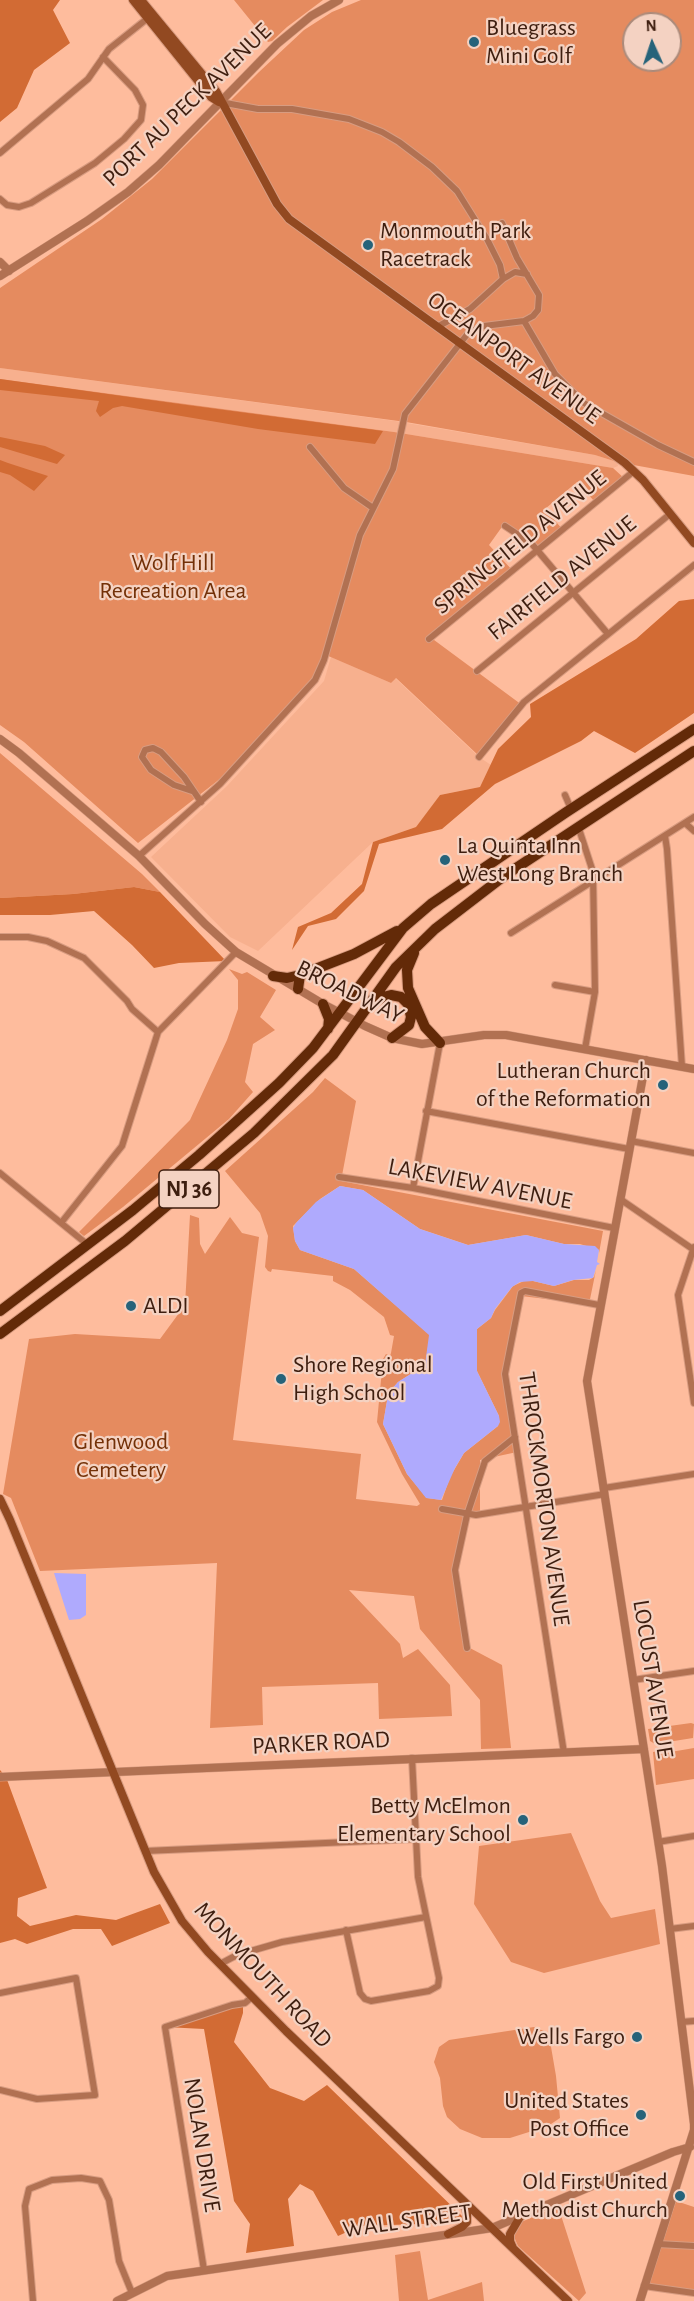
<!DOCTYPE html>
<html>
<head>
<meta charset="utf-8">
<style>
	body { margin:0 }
	#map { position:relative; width:694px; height:2301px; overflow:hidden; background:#febc9d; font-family:"Alegreya Sans",sans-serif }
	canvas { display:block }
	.north { position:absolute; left:622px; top:12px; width:60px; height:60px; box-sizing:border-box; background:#f4d2c2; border:2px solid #ab8a7a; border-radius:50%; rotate:357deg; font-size:16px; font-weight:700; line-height:24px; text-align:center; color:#3e1e0f }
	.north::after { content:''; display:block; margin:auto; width:21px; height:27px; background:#26637a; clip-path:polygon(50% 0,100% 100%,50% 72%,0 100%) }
</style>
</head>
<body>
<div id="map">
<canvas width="694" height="2301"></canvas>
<div class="north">N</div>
</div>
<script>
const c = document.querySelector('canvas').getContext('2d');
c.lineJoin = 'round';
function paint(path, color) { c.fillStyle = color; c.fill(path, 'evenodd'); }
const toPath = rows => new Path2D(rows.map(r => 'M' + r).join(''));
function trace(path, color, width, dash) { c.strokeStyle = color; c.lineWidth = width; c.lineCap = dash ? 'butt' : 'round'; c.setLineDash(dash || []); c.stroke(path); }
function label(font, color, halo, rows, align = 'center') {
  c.font = font + ' "Alegreya Sans",sans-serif'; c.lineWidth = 4.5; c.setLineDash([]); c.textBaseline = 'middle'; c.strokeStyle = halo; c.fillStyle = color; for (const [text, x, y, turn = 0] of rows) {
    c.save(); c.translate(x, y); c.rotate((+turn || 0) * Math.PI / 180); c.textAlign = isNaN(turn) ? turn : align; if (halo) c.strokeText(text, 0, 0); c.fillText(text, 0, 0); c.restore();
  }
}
const built = toPath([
	[0,368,395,421,595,455,617,462,618,466,613,468,394,432,0,379],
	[331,657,391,683,395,678,479,757,491,765,480,787,440,795,416,827,373,842,258,951,230,937,151,857,227,786,324,681]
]);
const green = toPath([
	[234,0,323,0,287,27,272,41,268,42],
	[361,0,694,0,694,476,617,462,595,455,406,422,0,368,0,288,102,219,152,179,259,72,304,30,332,12],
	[634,24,670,24,670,60,634,60],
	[0,379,394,432,613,468,625,479,595,502,577,482,545,509,563,530,540,548,504,524,489,545,513,571,430,637,522,705,479,756,396,678,391,683,326,655,314,680,239,764,138,843,24,742,0,725],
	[0,753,142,874,160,892,134,887,73,894,0,898],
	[229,969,242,974,247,972,276,990,260,1017,275,1030,253,1044,245,1082,253,1092,229,1119,123,1207,84,1236,79,1232,190,1120,227,1040,238,1009,238,980],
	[325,1078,356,1101,341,1181,603,1231,599,1253,599,1250,580,1244,564,1244,526,1235,468,1245,420,1229,363,1190,340,1186,320,1199,293,1226,295,1241,300,1250,354,1269,430,1335,425,1365,398,1382,392,1389,387,1401,383,1424,407,1474,427,1498,442,1500,450,1477,464,1453,498,1426,499,1416,477,1371,477,1329,491,1318,495,1310,513,1286,524,1281,533,1281,554,1286,574,1280,589,1280,594,1277,596,1270,589,1304,521,1296,506,1368,517,1452,480,1460,480,1514,467,1515,457,1566,468,1647,502,1665,511,1748,481,1749,480,1700,420,1629,414,1596,349,1590,400,1644,403,1658,418,1649,450,1685,452,1716,379,1719,378,1683,262,1687,263,1725,210,1728,217,1563,40,1571,11,1498,3,1494,29,1339,75,1334,160,1339,185,1305,190,1215,199,1218,200,1244,205,1254,230,1217,242,1233,259,1237,233,1440,361,1454,356,1499,417,1506,420,1504,402,1474,377,1422,383,1359,386,1354,390,1356,391,1353,394,1336,390,1335,384,1317,350,1290,333,1281,333,1276,272,1269,271,1272,268,1271,265,1267,268,1236,260,1213,225,1171,313,1092],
	[691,1723,694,1724,693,1738,655,1744,650,1741,648,1729],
	[694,1748,694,1779,656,1785,653,1752,658,1751,659,1754],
	[571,1833,600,1901,611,1918,655,1909,660,1944,544,1973,511,1962,474,1904,479,1846],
	[534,2027,544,2031,550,2041,556,2076,560,2118,548,2126,510,2138,482,2138,460,2129,447,2117,443,2106,440,2078,434,2062,439,2047,449,2040],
	[676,2201,694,2207,694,2296,648,2288],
	[558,2206,586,2293,579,2301,518,2246,515,2239,514,2233,519,2223],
	[420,2251,428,2300,482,2282,484,2301,399,2301,395,2255]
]);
const forest = toPath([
	[0,0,60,0,53,10,70,43,34,70,17,108,0,122],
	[0,379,187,405,383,431,375,444,258,429,122,406,113,408,100,417,96,411,99,401,0,390],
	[0,437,45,446,65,455,57,464,0,447],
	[0,460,8,463,48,476,34,491,10,475,0,472],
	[694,599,694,713,635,753,594,731,581,741,495,784,442,829,379,844,364,891,336,919,308,926,292,950,298,927,331,913,362,884,373,842,416,827,440,795,480,787,498,749,531,717,530,704,636,639,679,601],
	[134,887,160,892,226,961,179,963,154,968,132,945,94,911,50,915,0,915,0,898,73,894],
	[0,1770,6,1777,47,1888,18,1898,17,1916,30,1926,76,1915,116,1920,160,1904,170,1923,112,1946,101,1929,73,1929,27,1944,15,1939,0,1943],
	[243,2004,243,2013,234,2042,270,2088,304,2101,327,2085,462,2216,461,2221,450,2223,360,2226,338,2236,313,2191,300,2184,288,2199,294,2246,246,2253,250,2224,234,2201,204,2029,165,2027]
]);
const water = toPath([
	[340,1186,363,1190,420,1229,468,1245,526,1235,564,1244,595,1246,599,1250,597,1262,600,1264,597,1265,593,1278,573,1280,554,1286,533,1281,520,1282,512,1287,495,1309,491,1318,477,1329,477,1371,499,1416,500,1422,498,1426,464,1453,455,1468,441,1500,426,1498,407,1474,383,1424,387,1401,392,1389,398,1382,425,1365,429,1335,354,1269,300,1250,295,1241,293,1228,296,1223,316,1202],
	[54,1573,86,1574,86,1615,80,1619,69,1620]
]);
const minor = toPath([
	[220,102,258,109,292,109,349,119,382,132,399,142,432,167,457,191,487,239,500,265,503,279],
	[0,153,88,79,109,49,148,18],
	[0,199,7,205,19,207,31,203,95,163,124,139,141,120,143,105,135,90,103,57],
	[524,321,555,374,584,403,658,445,694,462],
	[437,327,470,309,503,279,515,272,527,274],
	[310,447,344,488,373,508],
	[505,526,532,544,608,634],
	[429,639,634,471],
	[477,671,670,514],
	[479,757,524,702,694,565],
	[192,791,174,785,151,770,142,757,145,750,153,748,161,752,184,777,201,802],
	[565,795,571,809],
	[685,823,694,831],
	[578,826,593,872,595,992,585,1049],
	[665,836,667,849,682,1067],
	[139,856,220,784,315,680,324,660,360,535,393,469,405,414,469,332,484,326,524,321,533,316,538,310,539,295,517,258,502,223],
	[511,933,694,817],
	[0,937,28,937,47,941,84,958,127,1001,132,1009,158,1032],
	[555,985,595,992],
	[426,1111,629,1149],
	[631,1141,694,1153],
	[0,1173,61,1223],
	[339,1177,413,1188,614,1228],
	[413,1188,440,1043],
	[620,1199,694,1250],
	[88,1245,61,1223,122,1146,158,1032,236,952],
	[694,1247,678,1295,694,1403],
	[604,1488,694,1474],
	[442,1509,476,1515,605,1494],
	[467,1648,455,1570,467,1515,485,1461,515,1437],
	[633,1680,694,1671],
	[564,1753,505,1374,521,1293,525,1291,599,1305],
	[658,1842,694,1836],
	[145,1851,416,1839],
	[670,1929,694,1926],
	[346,1930,360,1993,365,1999,371,2001,429,1991,438,1986,439,1978,418,1877,412,1758],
	[220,1964,237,1955,282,1942,426,1917],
	[76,1978,95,2095],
	[0,1993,76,1978],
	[681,2022,694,2021],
	[0,2090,37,2099,95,2095],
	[658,2244,694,2246],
	[204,2270,165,2027,232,2005,245,2003,252,1997],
	[644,2286,694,2293],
	[33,2301,25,2206,29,2189,52,2180,81,2178,100,2181,109,2200,119,2261,132,2293]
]);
const tertiary = toPath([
	[0,262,9,271],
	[0,276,87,221,128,192,159,165,277,44,311,16,339,0],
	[0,739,19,753,139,856,205,924,236,952,323,1004,365,1026,392,1038,422,1044,484,1035,506,1035,694,1069],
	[0,1777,644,1749],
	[117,2301,167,2276,492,2228,673,2152,690,2147],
	[640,2301,694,2130,694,2124,662,1866,587,1381,646,1060]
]);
const secondary = toPath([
	[133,0,211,97,219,102],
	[141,0,216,91,277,204,289,219,625,463,643,480,694,543],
	[0,1499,10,1520,154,1872,182,1921,208,1952,286,2031,568,2301],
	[448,2234,462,2227,467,2222,467,2213,464,2204],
	[513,2248,510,2241,510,2234,520,2217]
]);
const trunk = toPath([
	[414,953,407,970,408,988,425,1027,440,1043],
	[273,976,287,978,300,975,354,954,397,931],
	[298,989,300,975],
	[323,1004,329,1019,328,1029],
	[370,1005,383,997,391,995,401,997,408,1004,411,1017,409,1025,392,1038],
	[0,1311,133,1210,199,1155,279,1083,313,1048,403,928,431,904,565,813,694,729],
	[0,1334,125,1241,254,1133,333,1055,396,967,435,929,504,876,694,751]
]);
const markers = [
	[474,42,6,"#26637a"],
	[368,245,6,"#26637a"],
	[445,860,6,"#26637a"],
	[663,1085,6,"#26637a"],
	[131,1306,6,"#26637a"],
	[281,1379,6,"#26637a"],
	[523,1820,6,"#26637a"],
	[637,2037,6,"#26637a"],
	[641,2115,6,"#26637a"],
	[680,2196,6,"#26637a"]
];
const shields = [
	[189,1189,60]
];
const shieldNames = [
	["NJ 36",189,1189]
];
const poiNames = [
	["Bluegrass",486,28],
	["Mini Golf",486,56],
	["Monmouth Park",380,231],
	["Racetrack",380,259],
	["La Quinta Inn",457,846],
	["West Long Branch",457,874],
	["Lutheran Church",651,1071,"right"],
	["of the Reformation",651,1099,"right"],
	["ALDI",143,1306],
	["Shore Regional",293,1365],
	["High School",293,1393],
	["Betty McElmon",511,1806,"right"],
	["Elementary School",511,1834,"right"],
	["Wells Fargo",625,2037,"right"],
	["United States",629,2101,"right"],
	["Post Office",629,2129,"right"],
	["Old First United",668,2182,"right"],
	["Methodist Church",668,2210,"right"]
];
const streetNames = [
	["PORT AU PECK AVENUE",187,105,-44],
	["OCEANPORT AVENUE",514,358,36],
	["SPRINGFIELD AVENUE",520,542,-39],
	["FAIRFIELD AVENUE",562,578,-39],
	["BROADWAY",350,992,26],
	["LAKEVIEW AVENUE",480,1184,11],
	["THROCKMORTON AVENUE",544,1499,82],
	["LOCUST AVENUE",653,1679,81],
	["PARKER ROAD",321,1743,-3],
	["MONMOUTH ROAD",263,1975,47],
	["NOLAN DRIVE",202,2145,81],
	["WALL STREET",407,2221,-8]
];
const parkNames = [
	["Wolf Hill",173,563],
	["Recreation Area",173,591],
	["Glenwood",121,1442],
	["Cemetery",121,1470]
];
paint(built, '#f7b08e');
paint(green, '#e58b5f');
paint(forest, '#d26b34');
paint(water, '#afaafd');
trace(minor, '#d89c81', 8);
trace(tertiary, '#d89c81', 9);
trace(secondary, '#d89c81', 10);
trace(trunk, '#d89c81', 12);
trace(minor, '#b17152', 6);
trace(tertiary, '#b17152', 8);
trace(secondary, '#924921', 8);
trace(trunk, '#632a08', 10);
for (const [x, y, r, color] of markers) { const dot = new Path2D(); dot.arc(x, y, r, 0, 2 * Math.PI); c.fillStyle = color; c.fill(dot); trace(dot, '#f4d2c2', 2); }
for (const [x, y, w] of shields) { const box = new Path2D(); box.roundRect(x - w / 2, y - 19, w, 38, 4.5); c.fillStyle = '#f4d2c2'; c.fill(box); trace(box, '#3e1e0f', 1.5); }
label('bold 22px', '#3e1e0f', null, shieldNames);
label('24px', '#3e1e0f', '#f4d2c2', poiNames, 'left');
label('24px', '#3e1e0f', '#f4d2c2', streetNames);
label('24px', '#733007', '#f4d2c2', parkNames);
</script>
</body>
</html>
